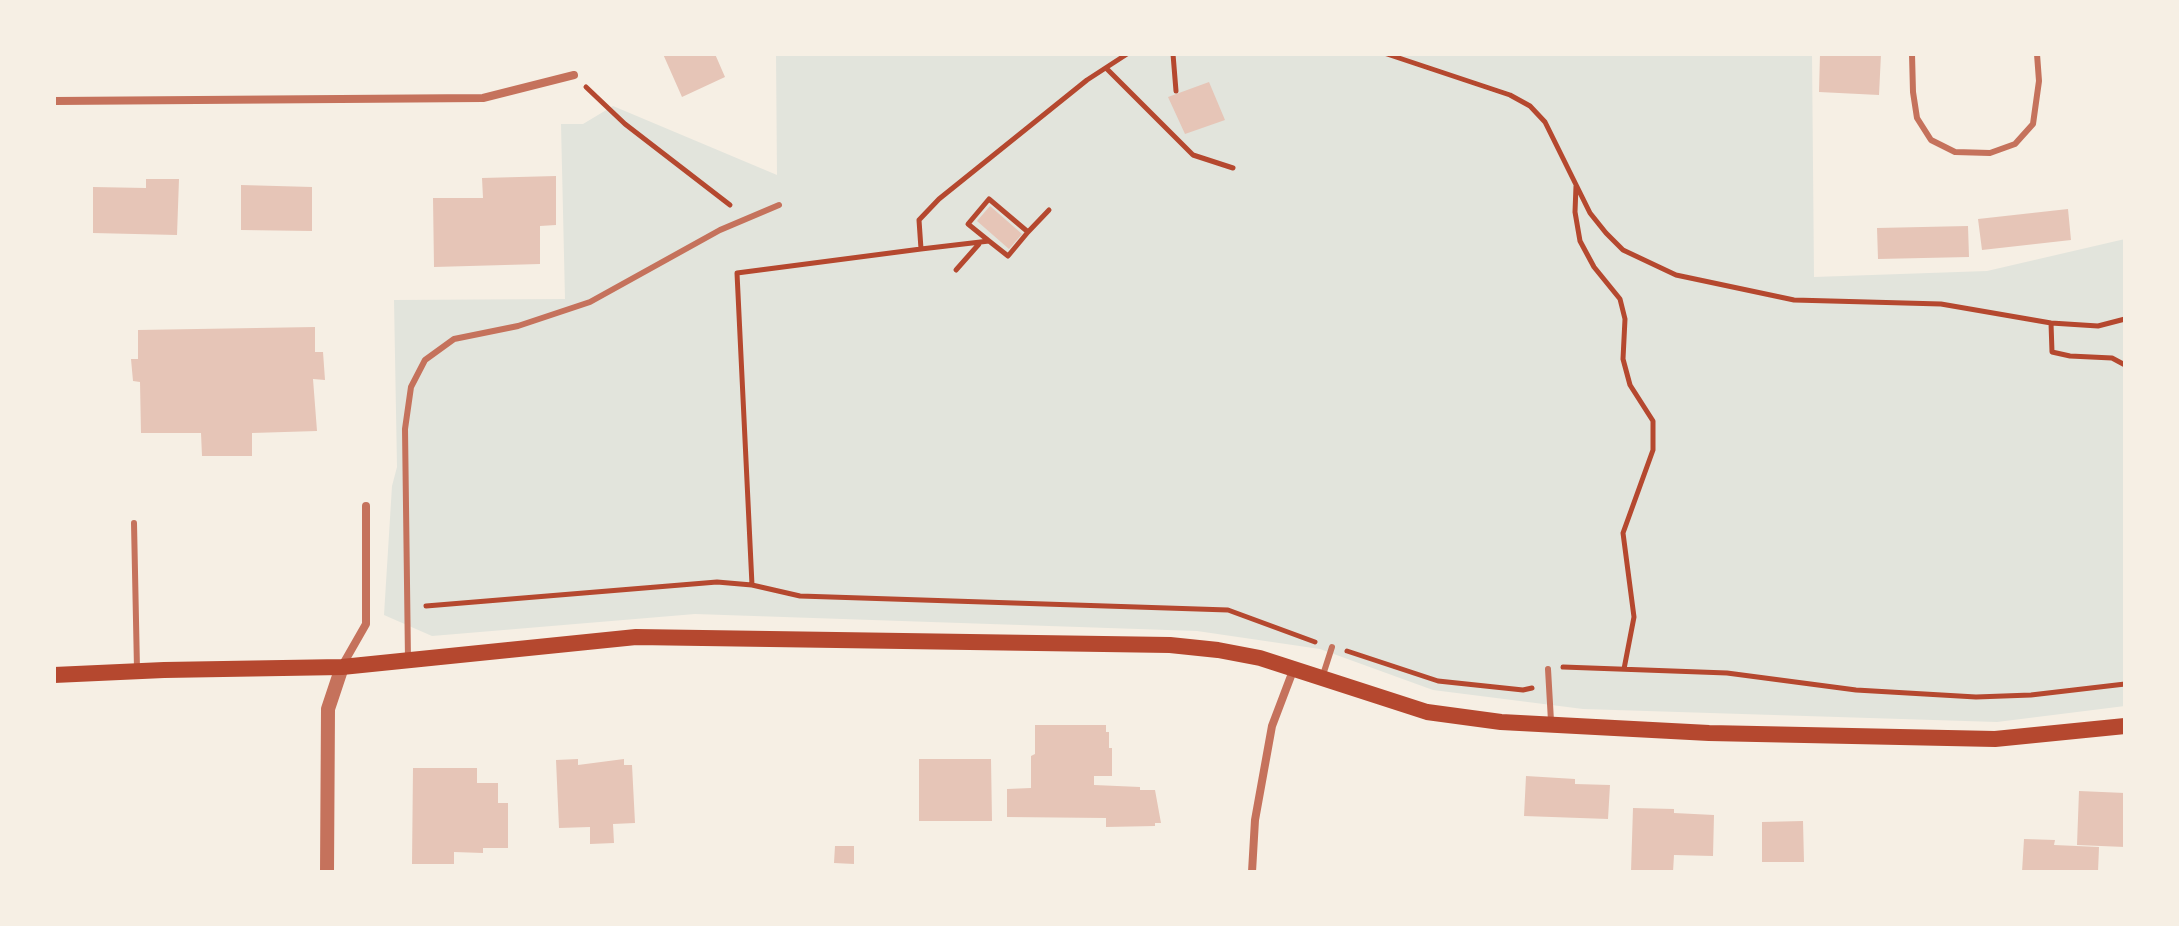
<!DOCTYPE html>
<html>
<head>
<meta charset="utf-8">
<style>
	body { margin:0 }
	#map { position:relative; width:2179px; height:926px; overflow:hidden; background:#f6efe4; font-family:"Source Sans 3",sans-serif }
	canvas { display:block }
	.frame { position:absolute; inset:0; border:56px solid #f6efe4; pointer-events:none }
</style>
</head>
<body>
<div id="map">
<canvas width="2179" height="926"></canvas>
<div class="frame"></div>
</div>
<script>
const c = document.querySelector('canvas').getContext('2d');
c.lineJoin = 'round';
function paint(path, color) { c.fillStyle = color; c.fill(path, 'evenodd'); }
const toPath = rows => new Path2D(rows.map(r => 'M' + r).join(''));
function trace(path, color, width, dash) { c.strokeStyle = color; c.lineWidth = width; c.lineCap = dash ? 'butt' : 'round'; c.setLineDash(dash || []); c.stroke(path); }
const green = toPath([
	[776,54,1812,54,1814,277,1987,271,2125,239,2125,706,1997,722,1583,709,1433,690,1320,649,1197,631,695,614,432,636,384,615,392,486,397,467,394,300,565,299,561,124,583,124,613,106,777,175]
]);
const building = toPath([
	[663,54,715,54,725,77,682,97],
	[1820,54,1881,54,1879,95,1819,92],
	[1209,82,1225,120,1185,134,1168,97],
	[556,176,556,225,540,226,540,264,434,267,433,198,483,198,482,178],
	[146,179,179,179,177,235,93,233,93,187,146,188],
	[241,185,312,187,312,231,241,230],
	[990,206,1022,234,1009,249,977,221],
	[2068,209,2071,240,1982,250,1978,219],
	[1968,226,1969,257,1878,259,1877,228],
	[315,327,315,352,323,352,325,380,313,379,317,431,252,433,252,456,202,456,201,433,141,433,140,382,133,381,131,359,138,359,138,330],
	[1035,725,1106,725,1106,732,1109,732,1109,748,1112,748,1112,776,1094,776,1094,785,1140,787,1140,790,1155,790,1161,823,1155,823,1155,826,1106,827,1106,818,1007,817,1007,789,1031,788,1031,756,1035,754],
	[578,759,578,765,624,759,624,765,632,765,635,823,613,824,614,843,590,844,590,827,559,828,556,760],
	[919,759,991,759,992,821,919,821],
	[413,768,477,768,477,783,498,783,498,803,508,803,508,848,483,848,483,853,454,852,454,864,412,864],
	[1526,776,1575,779,1575,784,1610,785,1608,819,1524,816],
	[2079,791,2125,793,2125,847,2077,845],
	[1633,808,1674,809,1674,813,1714,815,1713,856,1674,855,1673,872,1631,872],
	[1803,821,1804,862,1762,862,1762,822],
	[2024,839,2055,840,2054,845,2099,847,2098,872,2022,872],
	[835,846,854,846,854,864,834,863]
]);
const path = toPath([
	[1127,54,1087,80,939,199,919,220,921,249,737,273,752,585,800,596,1228,610,1315,642],
	[1173,54,1176,91],
	[1387,54,1510,95,1530,106,1545,122,1590,213,1606,233,1623,250,1676,275,1794,300,1941,304,2051,323,2098,326,2125,319],
	[1106,68,1193,155,1233,168],
	[586,87,625,124,730,205],
	[1576,186,1575,212,1580,241,1594,267,1620,299,1625,319,1623,359,1630,385,1653,421,1653,450,1623,533,1634,617,1624,669],
	[1028,232,1049,210],
	[921,249,989,241,1008,256,1028,232,989,199,968,224,989,241],
	[956,270,979,244],
	[2051,323,2052,352,2070,356,2112,358,2125,365],
	[426,606,717,582,752,585],
	[1347,651,1438,681,1523,690,1532,688],
	[1563,667,1727,673,1856,690,1976,697,2031,695,2125,684]
]);
const service = toPath([
	[1912,54,1913,92,1917,118,1931,140,1955,152,1990,153,2015,144,2033,124,2039,81,2037,54],
	[134,523,137,669],
	[408,660,405,429,411,387,425,360,454,339,518,326,590,302,720,230,779,205],
	[1548,669,1551,721],
	[1322,678,1332,647]
]);
const minor = toPath([
	[54,101,483,98,574,75],
	[342,666,366,624,366,506],
	[1252,872,1255,820,1272,726,1294,668]
]);
const tertiary = toPath([
	[327,872,328,709,342,667]
]);
const secondary = toPath([
	[54,675,164,670,342,667,636,637,1170,645,1218,650,1260,658,1427,712,1501,722,1709,733,1995,739,2125,726]
]);
paint(green, '#e2e4dc');
paint(building, '#e6c5b7');
trace(path, '#b5482f', 5);
trace(service, '#c5725c', 6);
trace(minor, '#c5725c', 8);
trace(tertiary, '#c5725c', 14);
trace(secondary, '#b5482f', 16);
</script>
</body>
</html>
